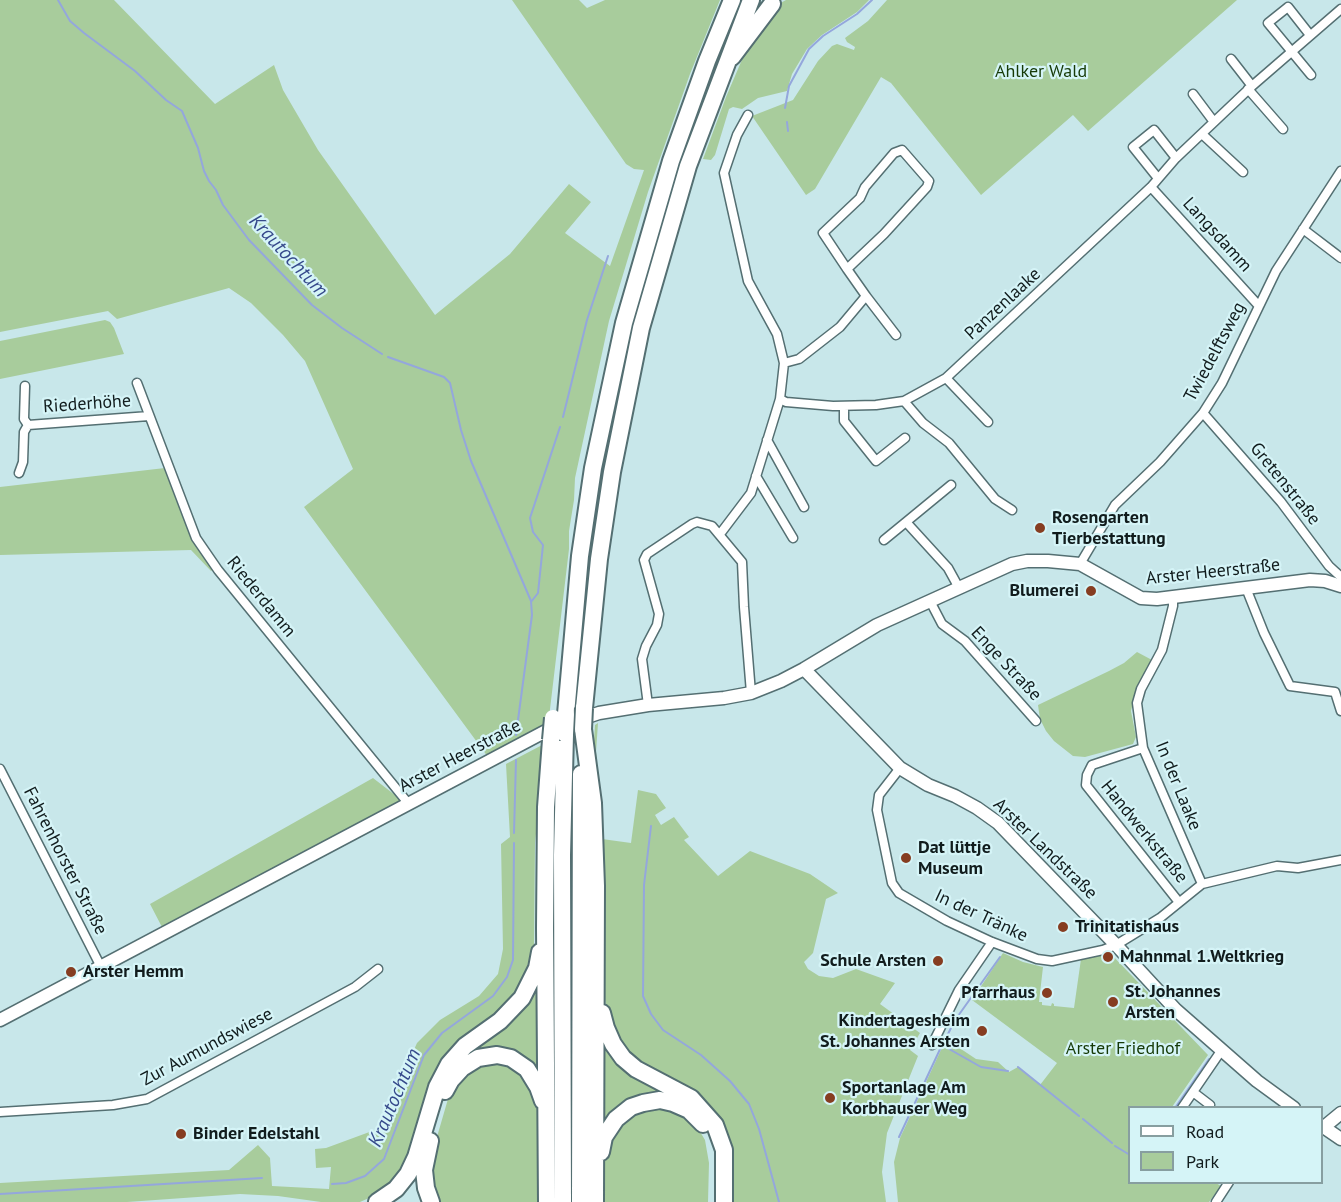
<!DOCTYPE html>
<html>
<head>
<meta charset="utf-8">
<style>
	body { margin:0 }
	#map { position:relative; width:1341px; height:1202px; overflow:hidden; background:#c8e7ea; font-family:"PT Sans",sans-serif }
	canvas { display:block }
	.legend { position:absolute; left:1128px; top:1106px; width:195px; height:78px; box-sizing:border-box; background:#d5f4f7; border:2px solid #879ea0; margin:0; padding:8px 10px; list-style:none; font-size:18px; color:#111c1d }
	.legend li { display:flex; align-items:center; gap:12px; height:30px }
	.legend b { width:30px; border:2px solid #879ea0 }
</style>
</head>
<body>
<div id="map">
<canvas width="1341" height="1202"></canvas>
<ul class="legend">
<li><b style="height:8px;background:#fff"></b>Road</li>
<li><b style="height:16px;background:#a8cc9c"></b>Park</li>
</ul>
</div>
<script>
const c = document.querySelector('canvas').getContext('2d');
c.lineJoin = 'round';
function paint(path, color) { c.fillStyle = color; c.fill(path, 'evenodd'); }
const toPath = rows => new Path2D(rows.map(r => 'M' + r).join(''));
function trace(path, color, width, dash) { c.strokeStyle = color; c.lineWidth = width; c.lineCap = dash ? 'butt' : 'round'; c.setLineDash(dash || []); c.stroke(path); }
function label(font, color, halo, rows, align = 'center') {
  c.font = font + ' "PT Sans",sans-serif'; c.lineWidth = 4.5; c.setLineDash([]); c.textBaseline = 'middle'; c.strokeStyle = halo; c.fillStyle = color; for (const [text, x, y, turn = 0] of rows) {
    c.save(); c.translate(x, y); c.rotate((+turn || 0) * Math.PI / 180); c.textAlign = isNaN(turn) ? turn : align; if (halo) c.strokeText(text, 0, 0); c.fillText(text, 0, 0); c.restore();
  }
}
const green = toPath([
	[0,0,114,0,215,104,274,65,283,90,318,150,435,315,510,254,569,184,591,202,565,233,610,266,644,170,634,169,626,164,512,0,579,0,587,8,605,0,720,0,690,74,648,192,609,321,575,478,574,500,569,531,569,549,548,726,488,757,304,507,353,469,305,361,283,335,251,303,229,288,117,319,108,311,0,332],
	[786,0,869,0,857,12,822,35,807,49,792,74,787,91,758,98,742,109,733,107,729,109,715,155,711,160,703,159,726,97,747,48,775,6],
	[887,0,1237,0,1088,131,1073,115,981,195,891,83,881,77,815,189,806,195,752,116,793,100,818,61,832,46,837,44,854,50,855,47,847,42,845,38,868,21],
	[105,320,110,322,114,328,124,354,0,379,0,341],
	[165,468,193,538,214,568,211,571,191,550,0,555,0,487],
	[1137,652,1152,660,1136,691,1131,711,1136,737,1133,744,1085,757,1073,756,1054,741,1046,731,1040,719,1038,705,1109,671,1124,663],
	[598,723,596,752,602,839,631,843,638,790,656,794,666,808,655,815,661,825,674,817,689,837,684,840,718,876,750,851,810,874,838,893,826,899,813,953,804,962,808,969,819,976,833,978,856,969,895,983,880,1004,920,1033,910,1050,918,1056,887,1133,882,1172,886,1202,729,1202,730,1153,669,1080,626,1053,608,1018,605,999,604,925,593,757,595,725],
	[546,743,535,843,534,946,530,967,514,999,498,1014,452,1048,439,1067,411,1155,389,1189,360,1202,321,1202,278,1196,240,1194,127,1202,0,1202,0,1183,229,1170,258,1145,270,1158,272,1186,329,1189,331,1167,316,1168,315,1149,326,1148,383,1127,404,1072,417,1043,440,1020,479,996,498,974,503,949,501,844,510,837,506,764],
	[373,778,404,802,163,929,150,904],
	[1003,953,1023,962,1043,967,1039,1002,1042,1002,1042,1005,1051,1006,1052,1003,1054,1004,1054,1006,1074,1008,1081,959,1110,953,1208,1055,1172,1107,1130,1108,1130,1182,1216,1183,1221,1186,1209,1202,898,1202,894,1162,900,1138,946,1039,976,1059,998,1062,1009,1072,1018,1067,1040,1085,1057,1063,972,1000],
	[539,971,543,1085,504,1053,446,1076],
	[599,1021,610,1046,627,1066,647,1080,684,1098,698,1109,707,1120,718,1141,720,1152,720,1202,718,1202,720,1166,716,1142,712,1133,701,1117,685,1104,663,1097,638,1101,627,1106,611,1119,600,1140],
	[487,1060,518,1068,536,1096,539,1125,538,1202,436,1202,430,1188,432,1154,448,1099,455,1084],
	[653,1108,668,1108,685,1115,696,1125,705,1140,709,1163,708,1202,605,1202,605,1156,609,1142,618,1127,632,1115]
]);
const stream = toPath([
	[58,0,70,21,84,33,135,71,166,100,182,111,198,148,204,171,209,181,216,190,223,205,249,240,312,305,342,328,382,354],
	[785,108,789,86,809,49,823,36,857,14,872,0],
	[787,122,788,131],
	[388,357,444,377,450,383,461,430,471,461,531,601,532,615,516,735],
	[563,417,587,320,608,256],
	[531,602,538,593,543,545,533,532,530,518,560,427],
	[651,826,644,885,643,996,651,1014,663,1030,701,1055,730,1081,749,1104,759,1129,779,1202],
	[514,833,516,760],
	[958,1016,1000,957],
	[946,1038,954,1022],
	[1018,1067,1079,1116],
	[1175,1108,1209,1059],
	[1083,1119,1112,1143],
	[899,1137,942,1045,981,1067,1008,1071],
	[1115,1146,1130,1155],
	[332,1184,346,1183,365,1176,384,1159,424,1055,442,1033,493,996,507,977,513,960,514,843],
	[0,1194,262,1178]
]);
const street = toPath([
	[1310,35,1288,7,1268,23,1311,75],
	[1231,59,1252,86],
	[1248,89,1283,129],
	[1193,94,1214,122],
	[1202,134,1243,172],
	[1157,177,1133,147,1154,130,1176,158],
	[1151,187,1259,306],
	[1303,229,1341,258],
	[866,296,896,335],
	[784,363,799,359,840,327,866,296,847,269,823,233,860,198,865,187,894,153,902,150,929,181,927,187,884,234,847,269],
	[946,378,988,422],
	[137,383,196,538,218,570,408,803],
	[25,386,24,419,28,425],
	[780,399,786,402,833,406,876,405,904,401,946,378,1151,187,1176,158,1252,86,1341,9],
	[904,401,923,423,949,443,995,499,1012,510],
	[844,406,844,421,876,461,905,438],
	[1203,413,1281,502,1329,566,1341,577],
	[28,425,149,416],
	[767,440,804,507],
	[19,473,23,462,24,432,28,425],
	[756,476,793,538],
	[951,485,906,522,948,568,959,588],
	[720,534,751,493,780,399,784,363,777,334,748,281,724,173,737,135,748,115],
	[884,540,906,522],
	[1080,564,1115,505,1160,462,1203,413,1222,383,1276,271,1341,171],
	[1246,588,1264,633,1290,686,1335,692,1341,711],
	[1173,597,1173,606,1162,650,1141,689,1137,703,1143,748,1202,884],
	[930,601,942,624,965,641,1036,721],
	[648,705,642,659,646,646,657,625,659,614,644,560,647,554,692,524,697,522,712,526,742,562,744,607,751,693],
	[1143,748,1092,765,1087,775,1086,785,1178,901],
	[900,768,879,795,877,810,892,883,899,893,947,921,992,942,1037,959,1052,961,1103,950,1116,945,1160,918,1202,884,1277,866,1298,868,1341,860],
	[0,769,101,967],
	[932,1045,959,990,992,942],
	[1193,1092,1210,1105],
	[1182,1108,1221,1051],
	[0,1112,113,1105,147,1099,355,987,378,969],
	[1216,1202,1229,1182]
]);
const secondary = toPath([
	[804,669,900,768,928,785,955,796,977,808,998,823,1116,945,1176,1010,1257,1081,1294,1108],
	[0,1020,546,731,599,713,648,705,724,698,751,693,781,681,804,669,877,625,1012,564,1027,561,1048,561,1080,564,1141,598,1157,599,1310,580,1325,581,1341,586],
	[1322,1126,1341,1139],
	[1324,1127,1341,1113]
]);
const highway = toPath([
	[732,57,772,4],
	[584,708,599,559,612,472,641,328,688,166,751,0],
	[566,714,580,556,593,468,624,323,671,161,707,61,732,0],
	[583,729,593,803,596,886,595,1202],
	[602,1013,606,1028,613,1044,623,1058,636,1069,691,1098,715,1125,724,1150,724,1202],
	[445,1091,451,1080,462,1068,478,1058,497,1055,511,1058,527,1069,538,1087,543,1101],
	[430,1141,424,1170,426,1188,431,1202],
	[601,1152,604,1137,616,1119,631,1107,643,1103,660,1100,673,1103,689,1110,703,1124],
	[377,1202,396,1189,408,1174,416,1157,437,1087,449,1064,465,1046,500,1021,522,998,537,968,540,952],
	[547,1202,545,928,546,807,551,740],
	[563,1202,562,855,565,734],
	[580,1202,581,774]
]);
const highwayBridge = toPath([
	[583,729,584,708],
	[565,734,566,714],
	[551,740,553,718]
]);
const markers = [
	[1040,528,6,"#863d21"],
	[1091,591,6,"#863d21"],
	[906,858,6,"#863d21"],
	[1063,927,6,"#863d21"],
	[1108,957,6,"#863d21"],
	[938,961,6,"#863d21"],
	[71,972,6,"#863d21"],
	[1047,993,6,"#863d21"],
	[1113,1002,6,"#863d21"],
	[982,1031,6,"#863d21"],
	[830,1098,6,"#863d21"],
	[181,1134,6,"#863d21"]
];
const parkNames = [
	["Ahlker Wald",1041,72],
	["Arster Friedhof",1123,1049]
];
const streetNames = [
	["Langsdamm",1217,235,48],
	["Panzenlaake",1003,304,-43],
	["Twiedelftsweg",1215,352,-62],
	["Riederhöhe",87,404,-4],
	["Gretenstraße",1285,484,51],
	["Arster Heerstraße",1213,572,-6],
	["Riederdamm",261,597,51],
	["Enge Straße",1006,664,47],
	["Arster Heerstraße",460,756,-28],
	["In der Laake",1178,786,68],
	["Handwerkstraße",1144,832,51],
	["Arster Landstraße",1045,849,44],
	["Fahrenhorster Straße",65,861,63],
	["In der Tränke",981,916,25],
	["Zur Aumundswiese",207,1047,-28]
];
const poiNames = [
	["Rosengarten",1052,518],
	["Tierbestattung",1052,539],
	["Blumerei",1079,591,"right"],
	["Dat lüttje",918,848],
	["Museum",918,869],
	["Trinitatishaus",1075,927],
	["Mahnmal 1.Weltkrieg",1120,957],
	["Schule Arsten",926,961,"right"],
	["Arster Hemm",83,972],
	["St. Johannes",1125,992],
	["Arsten",1125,1013],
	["Pfarrhaus",1035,993,"right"],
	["Kindertagesheim",970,1021,"right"],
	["St. Johannes Arsten",970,1042,"right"],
	["Sportanlage Am",842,1088],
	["Korbhauser Weg",842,1109],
	["Binder Edelstahl",193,1134]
];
const waterNames = [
	["Krautochtum",288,256,47],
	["Krautochtum",395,1098,-67]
];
paint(green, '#a8cc9c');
trace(stream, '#94a7dc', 2);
trace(street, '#546f72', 11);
trace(secondary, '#546f72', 15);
trace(highway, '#546f72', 20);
trace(street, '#fff', 8);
trace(secondary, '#fff', 12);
trace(highway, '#fff', 16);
trace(highwayBridge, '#546f72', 20, []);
trace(highwayBridge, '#fff', 16);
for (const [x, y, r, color] of markers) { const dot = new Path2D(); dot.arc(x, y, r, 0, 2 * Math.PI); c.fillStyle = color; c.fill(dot); trace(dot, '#d5f4f7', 2); }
label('18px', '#163a07', '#d5f4f7', parkNames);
label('18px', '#111c1d', '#d5f4f7', streetNames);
label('bold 18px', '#111c1d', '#d5f4f7', poiNames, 'left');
label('italic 20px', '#364a8b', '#d5f4f7', waterNames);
</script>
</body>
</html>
